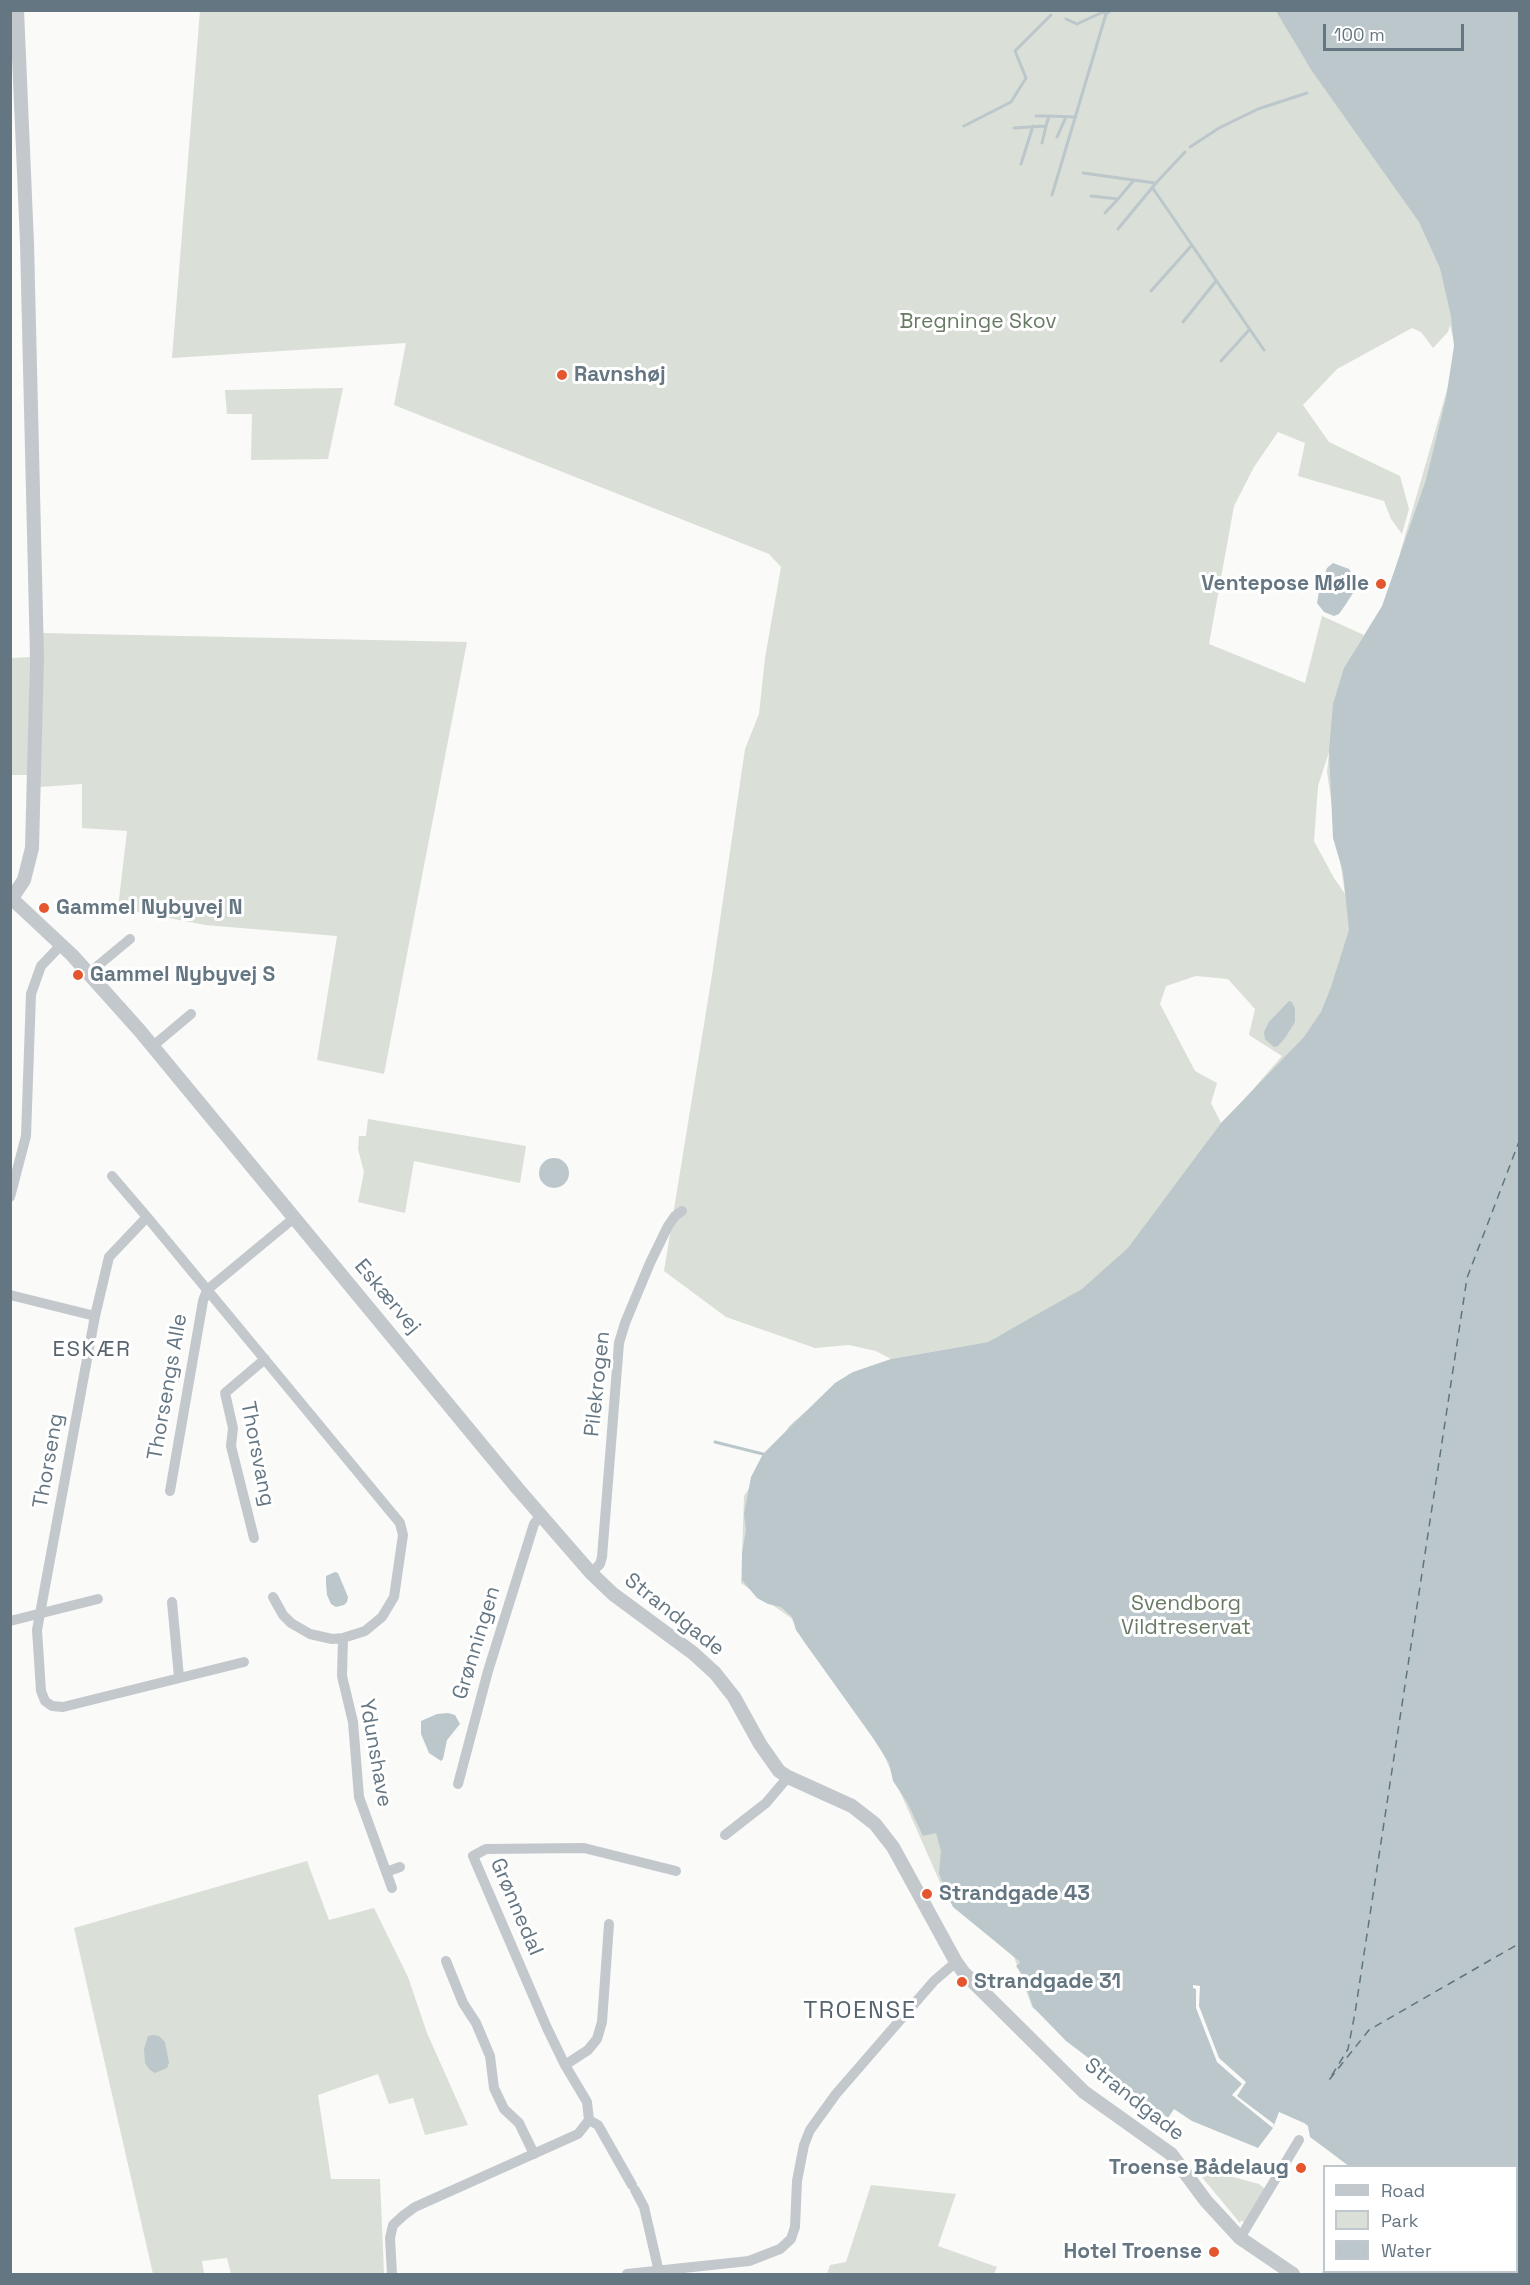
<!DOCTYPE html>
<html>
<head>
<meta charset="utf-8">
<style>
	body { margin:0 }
	#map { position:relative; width:1530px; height:2285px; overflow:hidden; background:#fafaf8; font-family:"Space Grotesk",sans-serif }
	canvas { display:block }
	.frame { position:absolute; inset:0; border:12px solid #657683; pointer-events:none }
	.legend { position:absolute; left:1323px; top:2165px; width:195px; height:108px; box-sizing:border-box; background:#fff; border:2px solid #c1c8cd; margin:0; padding:8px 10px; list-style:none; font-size:18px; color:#657683 }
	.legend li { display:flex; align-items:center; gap:12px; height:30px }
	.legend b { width:30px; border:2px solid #c1c8cd }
	.scale { position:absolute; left:1323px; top:24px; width:141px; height:27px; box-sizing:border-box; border:3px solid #657683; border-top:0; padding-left:8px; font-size:18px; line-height:21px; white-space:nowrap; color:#657683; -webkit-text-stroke:4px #fff; paint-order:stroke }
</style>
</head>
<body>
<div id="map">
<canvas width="1530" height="2285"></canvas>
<div class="frame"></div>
<ul class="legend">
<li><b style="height:8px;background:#c3c8cc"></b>Road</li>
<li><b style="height:16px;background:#dadfd7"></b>Park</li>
<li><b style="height:16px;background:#bbc7cb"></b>Water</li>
</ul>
<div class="scale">100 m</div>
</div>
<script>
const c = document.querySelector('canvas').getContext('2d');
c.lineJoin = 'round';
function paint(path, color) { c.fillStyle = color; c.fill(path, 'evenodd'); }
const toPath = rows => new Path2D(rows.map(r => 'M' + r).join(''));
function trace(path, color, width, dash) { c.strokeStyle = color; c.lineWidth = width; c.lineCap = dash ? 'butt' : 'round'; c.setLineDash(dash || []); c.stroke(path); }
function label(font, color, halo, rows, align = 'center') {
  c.font = font + ' "Space Grotesk",sans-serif'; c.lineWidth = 6; c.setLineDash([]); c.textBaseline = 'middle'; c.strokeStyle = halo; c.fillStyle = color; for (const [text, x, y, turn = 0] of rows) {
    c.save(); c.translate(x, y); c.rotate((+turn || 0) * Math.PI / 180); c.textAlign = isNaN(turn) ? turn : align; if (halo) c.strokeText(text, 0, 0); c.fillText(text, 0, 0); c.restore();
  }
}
const green = toPath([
	[200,11,1519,11,1519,2202,1517,2202,1516,2166,1349,2166,1338,2158,1368,2086,1169,1982,1169,2116,1032,2007,1014,1957,946,1896,879,1744,791,1618,741,1583,744,1496,790,1425,849,1374,988,1345,1007,1331,988,1342,891,1359,876,1351,849,1345,815,1348,726,1317,664,1271,712,975,745,749,759,714,765,658,781,567,769,554,394,405,406,343,172,358],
	[1450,325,1457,355,1384,609,1351,657,1364,635,1322,616,1305,683,1209,644,1234,506,1254,467,1278,432,1305,443,1298,476,1384,501,1391,519,1402,534,1409,509,1400,476,1329,442,1303,405,1337,369,1412,328,1421,332,1433,348,1448,332],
	[1329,752,1327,772,1345,894,1334,878,1314,841,1318,786],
	[1196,976,1228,979,1255,1009,1249,1035,1282,1056,1208,1141,1221,1123,1211,1103,1217,1083,1195,1071,1160,1004,1166,986],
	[343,388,328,459,251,460,252,414,227,414,225,390],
	[41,633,467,642,384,1074,317,1060,337,936,205,925,118,908,127,831,82,828,82,784,40,787],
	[30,657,28,775,11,775,11,658],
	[368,1119,526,1146,520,1183,414,1161,405,1213,358,1202,364,1172,358,1149,359,1136,366,1136],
	[307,1861,329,1920,374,1908,408,1977,427,2033,468,2125,425,2135,413,2098,389,2104,378,2074,318,2095,331,2179,380,2179,384,2274,231,2274,227,2258,202,2261,204,2274,153,2274,74,1928],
	[1203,2169,1259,2184,1265,2189,1245,2223,1241,2220,1240,2223,1196,2170],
	[871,2185,956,2194,938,2246,997,2267,994,2274,827,2274,830,2265,846,2262]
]);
const water = toPath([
	[1276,11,1519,11,1519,2195,1517,2194,1516,2166,1349,2166,1310,2137,1308,2126,1304,2123,1279,2112,1273,2128,1258,2148,1192,2121,1174,2109,1168,2118,1066,2041,1033,2007,1022,1974,1016,1966,1020,1963,1019,1961,953,1907,946,1893,939,1873,941,1851,936,1833,923,1836,907,1802,893,1781,889,1763,873,1738,805,1643,796,1630,792,1617,781,1607,768,1604,757,1598,742,1580,742,1553,746,1530,744,1514,751,1477,763,1454,786,1431,835,1383,853,1372,891,1359,988,1342,1082,1289,1128,1248,1221,1123,1304,1037,1321,1012,1331,987,1349,930,1343,872,1333,838,1329,751,1333,704,1344,668,1382,606,1426,480,1446,398,1454,346,1451,316,1440,268,1419,222,1312,71],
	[1333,563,1349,569,1355,579,1353,593,1346,604,1339,614,1334,616,1324,612,1317,603,1320,586,1327,568],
	[1289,1001,1292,1002,1295,1009,1295,1022,1285,1038,1278,1046,1274,1047,1265,1039,1264,1032,1269,1022],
	'539 1173a15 15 0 1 1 30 0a15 15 0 1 1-30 0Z',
	[335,1572,338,1573,348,1597,347,1602,344,1605,336,1607,331,1604,327,1595,326,1583,326,1576],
	[448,1713,455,1715,460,1724,447,1740,443,1759,441,1761,429,1753,421,1734,421,1721,437,1714],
	[153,2035,159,2036,165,2042,169,2063,167,2068,155,2073,150,2070,145,2063,144,2049,148,2036]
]);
const pier = toPath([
	[1193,1985,1200,1986,1199,2006,1219,2058,1246,2082,1237,2096,1274,2124,1273,2128,1232,2095,1242,2084,1217,2062,1196,2008,1196,1989,1193,1988]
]);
const stream = toPath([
	[1066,19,1077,24,1103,12,1106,14],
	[1036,116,1049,116],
	[964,126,1011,102,1026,78,1015,51,1051,15],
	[1014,128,1046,126,1049,116,1076,117],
	[1057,137,1066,117],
	[1042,143,1046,126],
	[1190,147,1219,128,1258,109,1307,93],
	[1021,164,1033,126],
	[1083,173,1155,183],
	[1152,187,1264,350],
	[1052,195,1106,14,1111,10],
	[1091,196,1118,199,1134,180],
	[1105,213,1118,199],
	[1118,229,1156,183,1185,152],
	[1151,291,1192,245],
	[1183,322,1216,281],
	[1221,361,1250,329],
	[715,1442,763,1454]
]);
const ferry = toPath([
	[1520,1139,1467,1278,1355,2013,1348,2049,1329,2080,1369,2030,1520,1943]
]);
const minor = toPath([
	[89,973,130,939],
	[153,1046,191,1014],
	[10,1197,26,1136,31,994,41,966,62,944],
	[147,1217,400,1523,403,1535,394,1597,382,1617,365,1631,343,1638,332,1639,310,1634,291,1623,283,1615,273,1597],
	[10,1295,95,1316,37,1630,41,1691,45,1701,52,1706,63,1707,244,1662],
	[95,1316,109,1257,147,1217,112,1176],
	[170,1491,203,1301,207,1290,294,1218],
	[254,1538,231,1446,233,1428,225,1393,265,1359],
	[591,1573,600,1564,602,1557,619,1343,625,1323,650,1263,668,1226,675,1216,682,1211],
	[172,1602,179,1677],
	[10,1621,98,1599],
	[343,1638,342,1676,353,1722,359,1797,392,1888],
	[458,1784,488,1671,534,1524,541,1515],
	[725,1835,766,1803,788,1777],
	[386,1872,400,1867],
	[446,1961,463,2003,476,2023,490,2056,494,2088,504,2109,519,2123,534,2154],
	[565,2065,588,2050,597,2039,602,2022,609,1924],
	[589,2120,598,2125,632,2185],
	[635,2190,644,2207,659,2272],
	[1240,2238,1299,2140],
	[1516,2265,1520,2266],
	[392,2274,390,2238,393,2225,404,2215,415,2207,578,2134,589,2120,587,2102,565,2065,547,2028,473,1856,486,1849,584,1848,676,1871],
	[627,2274,749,2261,780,2249,791,2239,795,2227,797,2181,804,2145,810,2130,836,2094,934,1981,956,1962],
	[1327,2274,1328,2272]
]);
const tertiary = toPath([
	[10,897,72,955,140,1031,518,1489,591,1573,613,1594,693,1653,715,1673,734,1697,760,1744,779,1771,788,1777,852,1806,875,1824,893,1847,956,1962,964,1973,1084,2092,1171,2154,1206,2201,1240,2238,1293,2274],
	[12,898,24,880,32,848,37,658,27,243,17,10]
]);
const markers = [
	[562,375,6,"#e4572e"],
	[1381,584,6,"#e4572e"],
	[44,908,6,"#e4572e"],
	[78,975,6,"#e4572e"],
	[927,1894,6,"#e4572e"],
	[962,1982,6,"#e4572e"],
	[1301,2168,6,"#e4572e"],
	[1214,2252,6,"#e4572e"]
];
const parkNames = [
	["Bregninge Skov",978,322],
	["Svendborg",1186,1604],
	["Vildtreservat",1186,1628]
];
const poiNames = [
	["Ravnshøj",574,375],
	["Ventepose Mølle",1369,584,"right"],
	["Gammel Nybyvej N",56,908],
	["Gammel Nybyvej S",90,975],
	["Strandgade 43",939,1894],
	["Strandgade 31",974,1982],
	["Troense Bådelaug",1289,2168,"right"],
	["Hotel Troense",1202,2252,"right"]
];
const streetNames = [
	["Eskærvej",387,1297,50],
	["Pilekrogen",598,1384,-84],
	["Thorsengs Alle",168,1387,-80],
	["Thorsvang",257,1454,79],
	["Thorseng",49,1461,-80],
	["Strandgade",674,1615,38],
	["Grønningen",477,1643,-73],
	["Ydunshave",375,1753,80],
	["Grønnedal",516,1907,67],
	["Strandgade",1134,2100,38]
];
const neighbourhoodNames = [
	["ESKÆR",92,1350]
];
const quarterNames = [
	["TROENSE",860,2011]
];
paint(green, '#dadfd7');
paint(water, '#bbc7cb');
paint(pier, '#fafaf8');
trace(stream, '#bbc7cb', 3);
trace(ferry, '#60757c', 1.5, [8, 6]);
trace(minor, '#c3c8cc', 10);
trace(tertiary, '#c3c8cc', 14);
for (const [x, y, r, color] of markers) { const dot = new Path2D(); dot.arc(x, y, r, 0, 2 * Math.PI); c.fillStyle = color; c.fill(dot); trace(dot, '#fff', 2); }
label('21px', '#687a64', '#fff', parkNames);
label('bold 21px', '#657683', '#fff', poiNames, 'left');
label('21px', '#657683', '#fff', streetNames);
c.letterSpacing = '1.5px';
label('22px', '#57646e', '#fff', neighbourhoodNames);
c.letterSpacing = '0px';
c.letterSpacing = '1.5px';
label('24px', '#57646e', '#fff', quarterNames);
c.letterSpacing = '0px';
</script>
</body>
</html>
